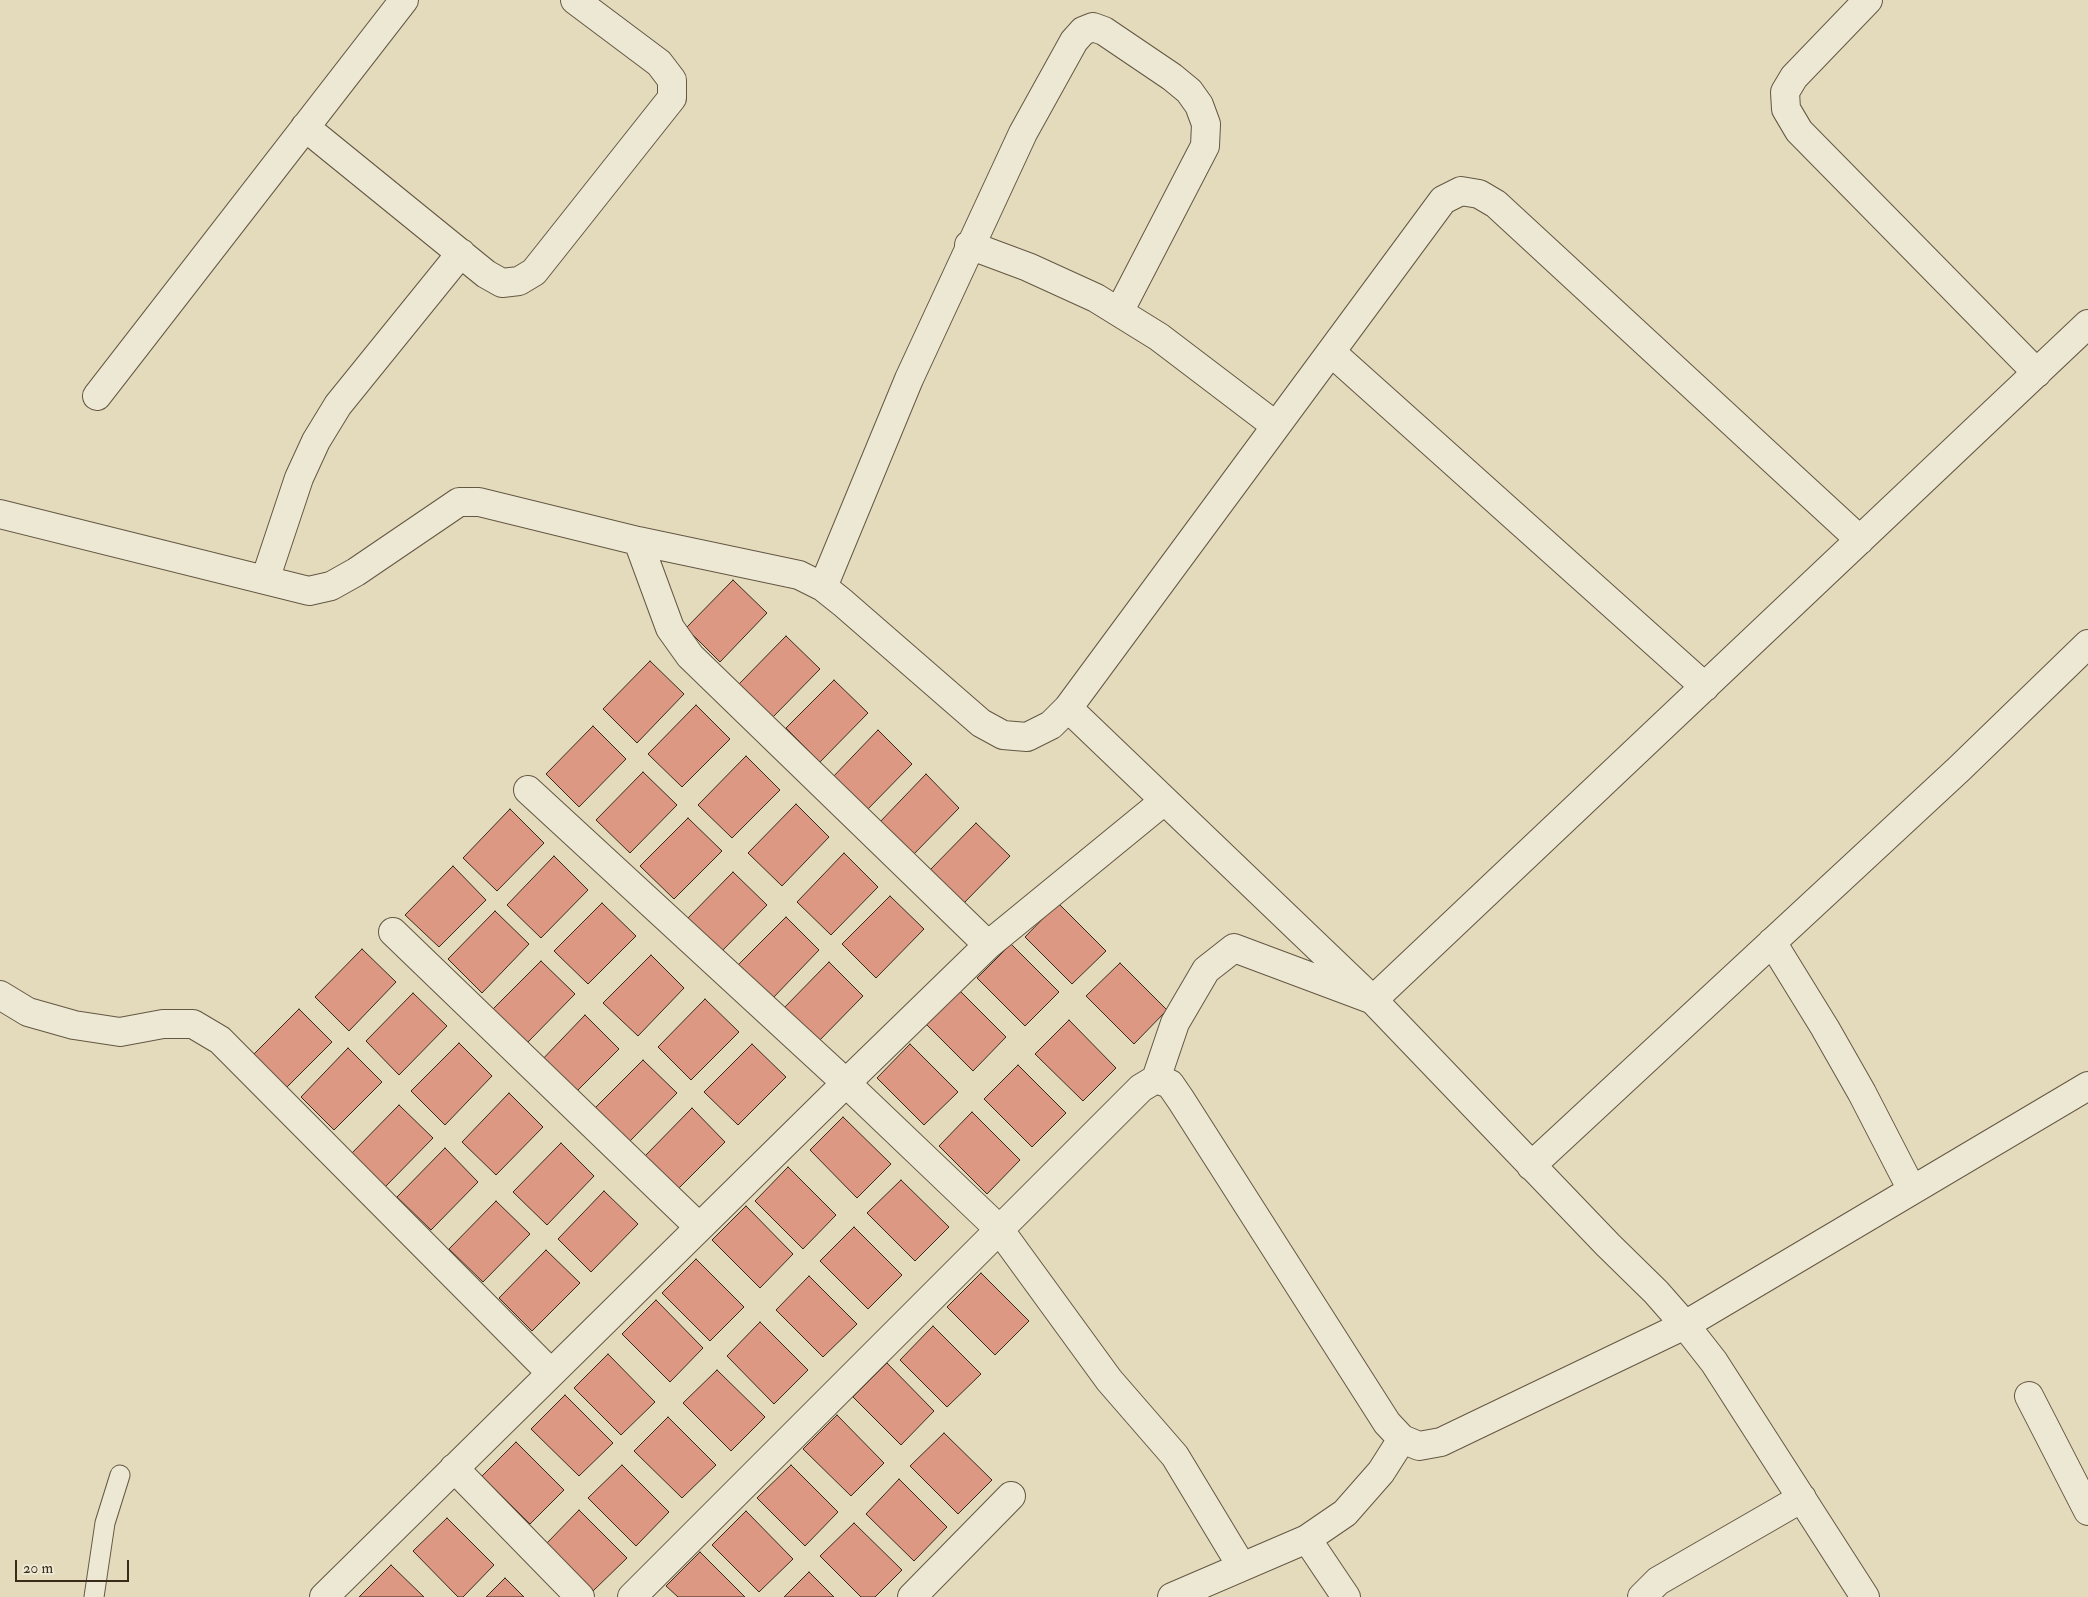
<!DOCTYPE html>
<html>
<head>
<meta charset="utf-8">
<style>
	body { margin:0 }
	#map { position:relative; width:2088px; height:1597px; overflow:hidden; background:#e4dbbd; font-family:"IM FELL Double Pica",serif }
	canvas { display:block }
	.scale { position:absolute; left:15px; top:1560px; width:114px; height:22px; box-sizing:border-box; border:2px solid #392b1a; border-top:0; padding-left:6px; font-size:15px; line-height:18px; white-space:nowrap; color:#392b1a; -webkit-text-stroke:4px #ede8d4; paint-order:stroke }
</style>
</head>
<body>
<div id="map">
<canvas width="2088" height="1597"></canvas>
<div class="scale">20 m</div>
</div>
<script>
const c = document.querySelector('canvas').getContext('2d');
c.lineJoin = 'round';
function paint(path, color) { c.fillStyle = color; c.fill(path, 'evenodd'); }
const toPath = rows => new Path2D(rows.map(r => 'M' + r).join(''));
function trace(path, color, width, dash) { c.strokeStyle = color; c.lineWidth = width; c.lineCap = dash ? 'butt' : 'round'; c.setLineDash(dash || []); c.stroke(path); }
const building = toPath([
	[733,580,767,613,720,662,686,628,733,580],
	[786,636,820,669,773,717,739,684,786,636],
	[650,661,684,694,637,743,603,709,650,661],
	[834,680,868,713,820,762,786,728,834,680],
	[696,705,730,739,682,787,648,754,696,705],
	[593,726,626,759,579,807,546,774,593,726],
	[878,730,912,764,865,812,831,779,878,730],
	[746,756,780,790,732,838,698,805,746,756],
	[643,772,677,805,630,853,596,820,643,772],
	[926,774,959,808,912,856,879,823,926,774],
	[796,804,829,837,782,886,748,853,796,804],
	[510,809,544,843,497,891,463,858,510,809],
	[688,818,722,851,674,899,640,866,688,818],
	[976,823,1010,856,963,904,929,871,976,823],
	[844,853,878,887,831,935,797,902,844,853],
	[554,856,588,890,541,938,507,905,554,856],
	[453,866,486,900,439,947,405,915,453,866],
	[733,872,767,905,720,953,686,920,733,872],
	[890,896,924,929,876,978,842,944,890,896],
	[602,903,636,936,588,984,554,951,602,903],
	[1058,903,1106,951,1072,984,1025,937,1058,903],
	[495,911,529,944,482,993,448,959,495,911],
	[786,917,819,950,772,999,738,965,786,917],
	[1011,944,1059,992,1025,1026,977,978,1011,944],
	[362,949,396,982,349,1031,315,997,362,949],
	[651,955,684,988,638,1036,603,1003,651,955],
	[541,961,575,994,527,1043,493,1009,541,961],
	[829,962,863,996,816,1044,782,1010,829,962],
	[1120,963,1167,1010,1134,1044,1086,996,1120,963],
	[958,989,1006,1037,973,1071,925,1023,958,989],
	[413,993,447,1026,399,1075,366,1041,413,993],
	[705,999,739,1032,691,1080,658,1047,705,999],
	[299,1009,332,1042,284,1090,251,1057,299,1009],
	[585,1015,619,1049,571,1097,538,1064,585,1015],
	[1069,1020,1116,1068,1083,1101,1035,1054,1069,1020],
	[459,1043,492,1076,445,1125,411,1091,459,1043],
	[752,1044,786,1077,738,1125,704,1092,752,1044],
	[910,1044,958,1092,924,1125,877,1078,910,1044],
	[348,1048,382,1082,334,1130,301,1097,348,1048],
	[643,1060,677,1093,630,1141,595,1108,643,1060],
	[1018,1065,1066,1113,1032,1147,984,1099,1018,1065],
	[509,1093,543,1127,496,1175,462,1142,509,1093],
	[399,1105,433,1138,385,1187,352,1153,399,1105],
	[692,1108,725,1142,678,1189,645,1156,692,1108],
	[972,1112,1020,1160,987,1194,939,1146,972,1112],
	[843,1117,891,1164,857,1198,810,1150,843,1117],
	[561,1143,594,1176,547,1225,513,1192,561,1143],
	[445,1148,478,1182,431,1230,397,1197,445,1148],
	[788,1167,836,1215,803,1249,755,1201,788,1167],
	[901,1180,949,1227,915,1261,867,1213,901,1180],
	[604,1191,638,1224,591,1272,558,1239,604,1191],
	[496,1201,530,1234,483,1282,449,1249,496,1201],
	[746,1206,793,1254,760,1288,712,1240,746,1206],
	[854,1227,902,1275,868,1309,820,1261,854,1227],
	[546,1250,580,1283,532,1331,499,1298,546,1250],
	[696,1259,744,1307,710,1341,662,1293,696,1259],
	[981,1273,1029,1321,995,1355,947,1307,981,1273],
	[809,1276,857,1324,823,1357,776,1310,809,1276],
	[656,1300,703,1348,670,1382,622,1334,656,1300],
	[760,1322,808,1370,774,1404,727,1356,760,1322],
	[933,1326,981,1374,947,1407,900,1360,933,1326],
	[608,1354,655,1402,621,1435,574,1388,608,1354],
	[887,1363,934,1411,901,1445,853,1397,887,1363],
	[717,1370,765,1417,731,1451,683,1403,717,1370],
	[565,1395,613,1443,579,1476,531,1429,565,1395],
	[837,1415,884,1463,851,1496,803,1449,837,1415],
	[668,1417,716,1465,682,1498,634,1451,668,1417],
	[944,1433,992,1480,958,1514,910,1466,944,1433],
	[516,1442,564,1490,530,1524,482,1476,516,1442],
	[622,1465,669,1512,636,1546,588,1498,622,1465],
	[791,1465,838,1512,805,1546,757,1498,791,1465],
	[899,1479,947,1527,914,1561,866,1514,899,1479],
	[579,1510,627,1558,593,1591,546,1544,579,1510],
	[746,1511,793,1559,759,1592,712,1545,746,1511],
	[447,1518,494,1565,463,1597,458,1597,413,1551,447,1518],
	[854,1523,902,1570,875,1597,861,1597,820,1556,854,1523],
	[700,1552,745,1597,678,1597,666,1586,700,1552],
	[391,1565,424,1597,359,1597,391,1565],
	[809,1572,834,1597,784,1597,809,1572],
	[505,1578,524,1597,486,1597,505,1578]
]);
const lane = toPath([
	[94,1597,105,1523,120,1475]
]);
const street = toPath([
	[1868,0,1794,77,1785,92,1786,109,1799,131,2037,373],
	[305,127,486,274,502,283,519,281,534,272,672,98,672,80,659,63,575,0],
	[969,245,1028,267,1096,298,1159,337,1276,426],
	[1331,352,1705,687],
	[97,396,404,0],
	[0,514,309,591,331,586,356,572,459,502,479,502,638,541,799,575,823,587,843,603,981,723,1003,735,1027,737,1051,725,1068,708,1443,200,1461,191,1479,194,1496,204,1860,540],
	[638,541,670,628,690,656,988,945],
	[265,580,299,478,316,441,338,405,461,253],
	[823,587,909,379,1023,133,1074,41,1083,31,1093,27,1104,31,1172,77,1189,91,1199,105,1206,124,1205,146,1119,312],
	[1068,708,1373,1000,1608,1245,1656,1292,1685,1325,1714,1362,1865,1597],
	[528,790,846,1083,999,1229,1109,1380,1175,1456,1242,1567],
	[393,932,699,1227],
	[1772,942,1825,1028,1862,1093,1912,1190],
	[0,995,28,1012,74,1025,120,1032,163,1024,193,1024,220,1040,551,1373],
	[1156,1079,1175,1023,1206,970,1234,948,1373,1000,2088,324],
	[1531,1166,1959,769,2088,644],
	[2029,1396,2088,1511],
	[454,1468,580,1597],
	[1307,1539,1346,1597],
	[324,1597,846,1083,988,945,1164,801],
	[632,1597,1141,1088,1156,1079,1170,1084,1181,1100,1387,1423,1402,1439,1419,1446,1441,1442,1685,1325,2088,1086],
	[912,1597,1011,1496],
	[1172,1597,1307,1539,1345,1513,1381,1472,1402,1439],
	[1642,1597,1658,1581,1802,1498]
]);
paint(building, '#dc9883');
trace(building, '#392b1a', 1);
trace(lane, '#645743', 21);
trace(street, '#645743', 30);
trace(lane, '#ede8d4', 19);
trace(street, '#ede8d4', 28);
</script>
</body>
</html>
